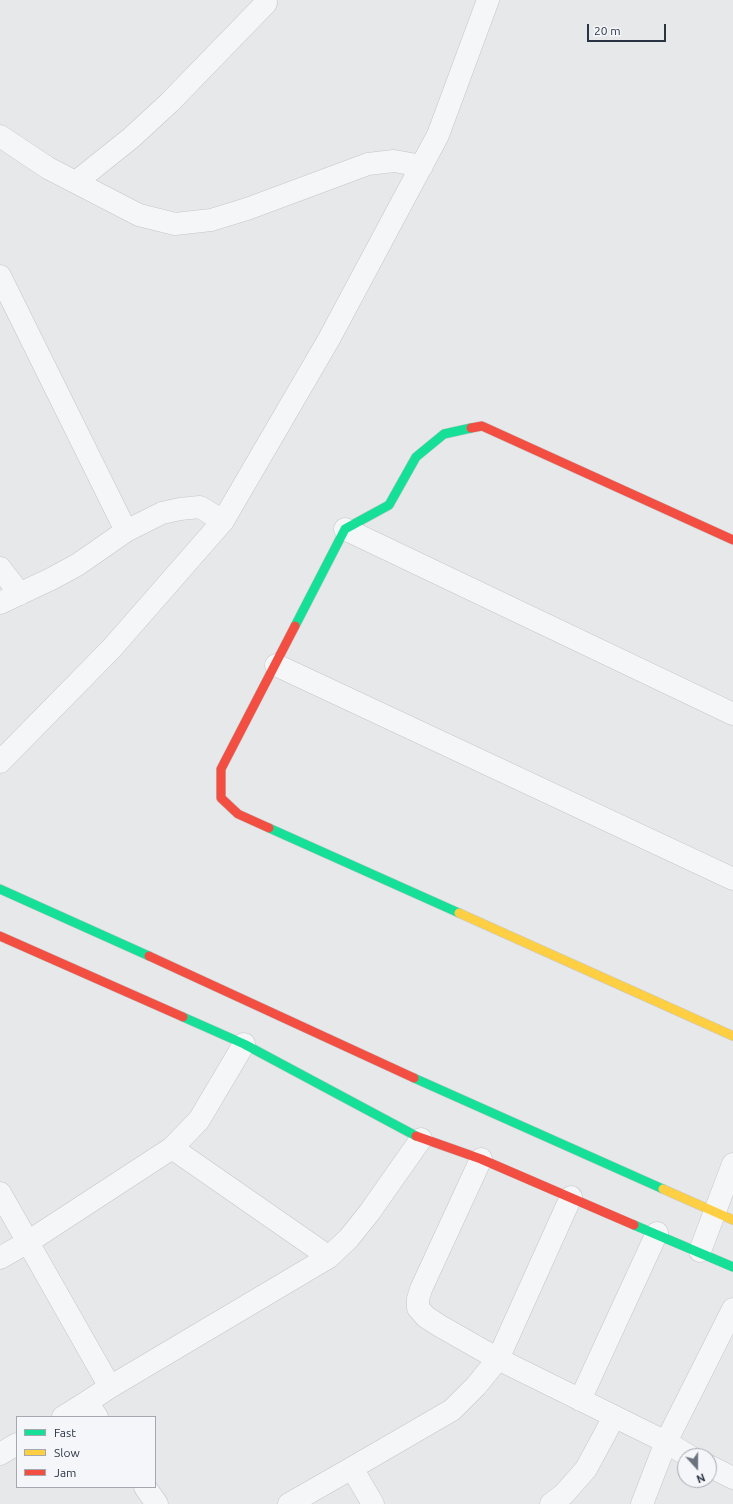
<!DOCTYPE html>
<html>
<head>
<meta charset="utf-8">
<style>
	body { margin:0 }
	#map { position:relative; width:733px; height:1504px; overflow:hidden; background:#e6e8ea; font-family:Ubuntu,sans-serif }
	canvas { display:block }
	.legend { position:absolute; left:16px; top:1416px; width:140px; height:72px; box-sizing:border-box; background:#f4f6f9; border:1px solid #a4a8b1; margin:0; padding:5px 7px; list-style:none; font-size:12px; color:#2b3445 }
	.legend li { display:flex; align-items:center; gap:8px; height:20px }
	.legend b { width:20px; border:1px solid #a4a8b1 }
	.north { position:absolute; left:677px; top:1448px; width:40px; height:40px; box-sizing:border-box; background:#f4f6f9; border:1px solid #a4a8b1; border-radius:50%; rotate:159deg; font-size:11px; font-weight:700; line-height:16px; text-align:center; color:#2b3445 }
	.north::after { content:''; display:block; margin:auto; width:14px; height:18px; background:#6c737f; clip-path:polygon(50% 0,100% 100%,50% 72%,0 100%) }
	.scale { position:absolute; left:587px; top:24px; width:79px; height:18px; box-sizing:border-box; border:2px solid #2b3445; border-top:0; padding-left:5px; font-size:12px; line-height:14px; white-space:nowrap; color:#2b3445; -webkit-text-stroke:3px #f4f6f9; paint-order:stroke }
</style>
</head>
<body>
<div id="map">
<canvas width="733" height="1504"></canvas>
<ul class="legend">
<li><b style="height:5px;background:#16e098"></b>Fast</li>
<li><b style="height:5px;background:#ffcf43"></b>Slow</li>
<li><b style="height:5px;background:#f24e42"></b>Jam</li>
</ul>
<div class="north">N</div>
<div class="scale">20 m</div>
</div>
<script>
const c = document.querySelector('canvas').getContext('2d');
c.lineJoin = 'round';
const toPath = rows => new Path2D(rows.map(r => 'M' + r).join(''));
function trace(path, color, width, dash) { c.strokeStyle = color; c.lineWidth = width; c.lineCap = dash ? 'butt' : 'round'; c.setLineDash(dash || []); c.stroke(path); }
const street = toPath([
	[0,136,48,168,139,215,175,224,211,220,247,209,368,164,394,161,422,166],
	[76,182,131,138,169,103,266,3],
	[0,276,126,531,162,513,180,509,200,507,223,521],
	[345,529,733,714],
	[0,568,20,594],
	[0,603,51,579,77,565,126,531],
	[276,665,733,879],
	[0,762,112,648,223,521,329,339,438,135,488,0],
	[172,1148,199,1120,244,1044],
	[481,1159,421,1289,418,1299,418,1308,426,1317,440,1326,498,1359,666,1442,689,1456],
	[0,1193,110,1387,87,1402,97,1417],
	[700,1251,733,1164],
	[0,1258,28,1242,172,1148,329,1257,349,1238,369,1213,421,1139],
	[110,1387,329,1257],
	[580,1400,657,1233],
	[63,1417,87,1402],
	[0,1454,17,1444],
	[709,1466,733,1478],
	[145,1487,157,1504],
	[289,1504,352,1468],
	[373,1504,352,1468,452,1410,476,1386,498,1359,571,1197],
	[551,1504,564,1494,586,1469,614,1417],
	[642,1504,666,1442,733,1309]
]);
const fast = toPath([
	[295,626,345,529,389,505,416,457,444,434,471,428],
	[269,828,459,913],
	[0,889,149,956],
	[183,1017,244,1044,416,1136],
	[414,1078,663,1189],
	[634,1225,733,1267]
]);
const slow = toPath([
	[459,913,733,1036],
	[663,1189,733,1220]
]);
const jam = toPath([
	[471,428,482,426,733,540],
	[269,828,238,814,221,798,221,769,295,626],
	[0,936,183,1017],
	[149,956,414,1078],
	[416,1136,481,1159,634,1225]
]);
trace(street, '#c4c6c8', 23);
trace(fast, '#c4c6c8', 10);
trace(slow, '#c4c6c8', 10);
trace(jam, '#c4c6c8', 10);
trace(street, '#f5f6f7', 22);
trace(fast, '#16e098', 9);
trace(slow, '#ffcf43', 9);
trace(jam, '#f24e42', 9);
</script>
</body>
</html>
